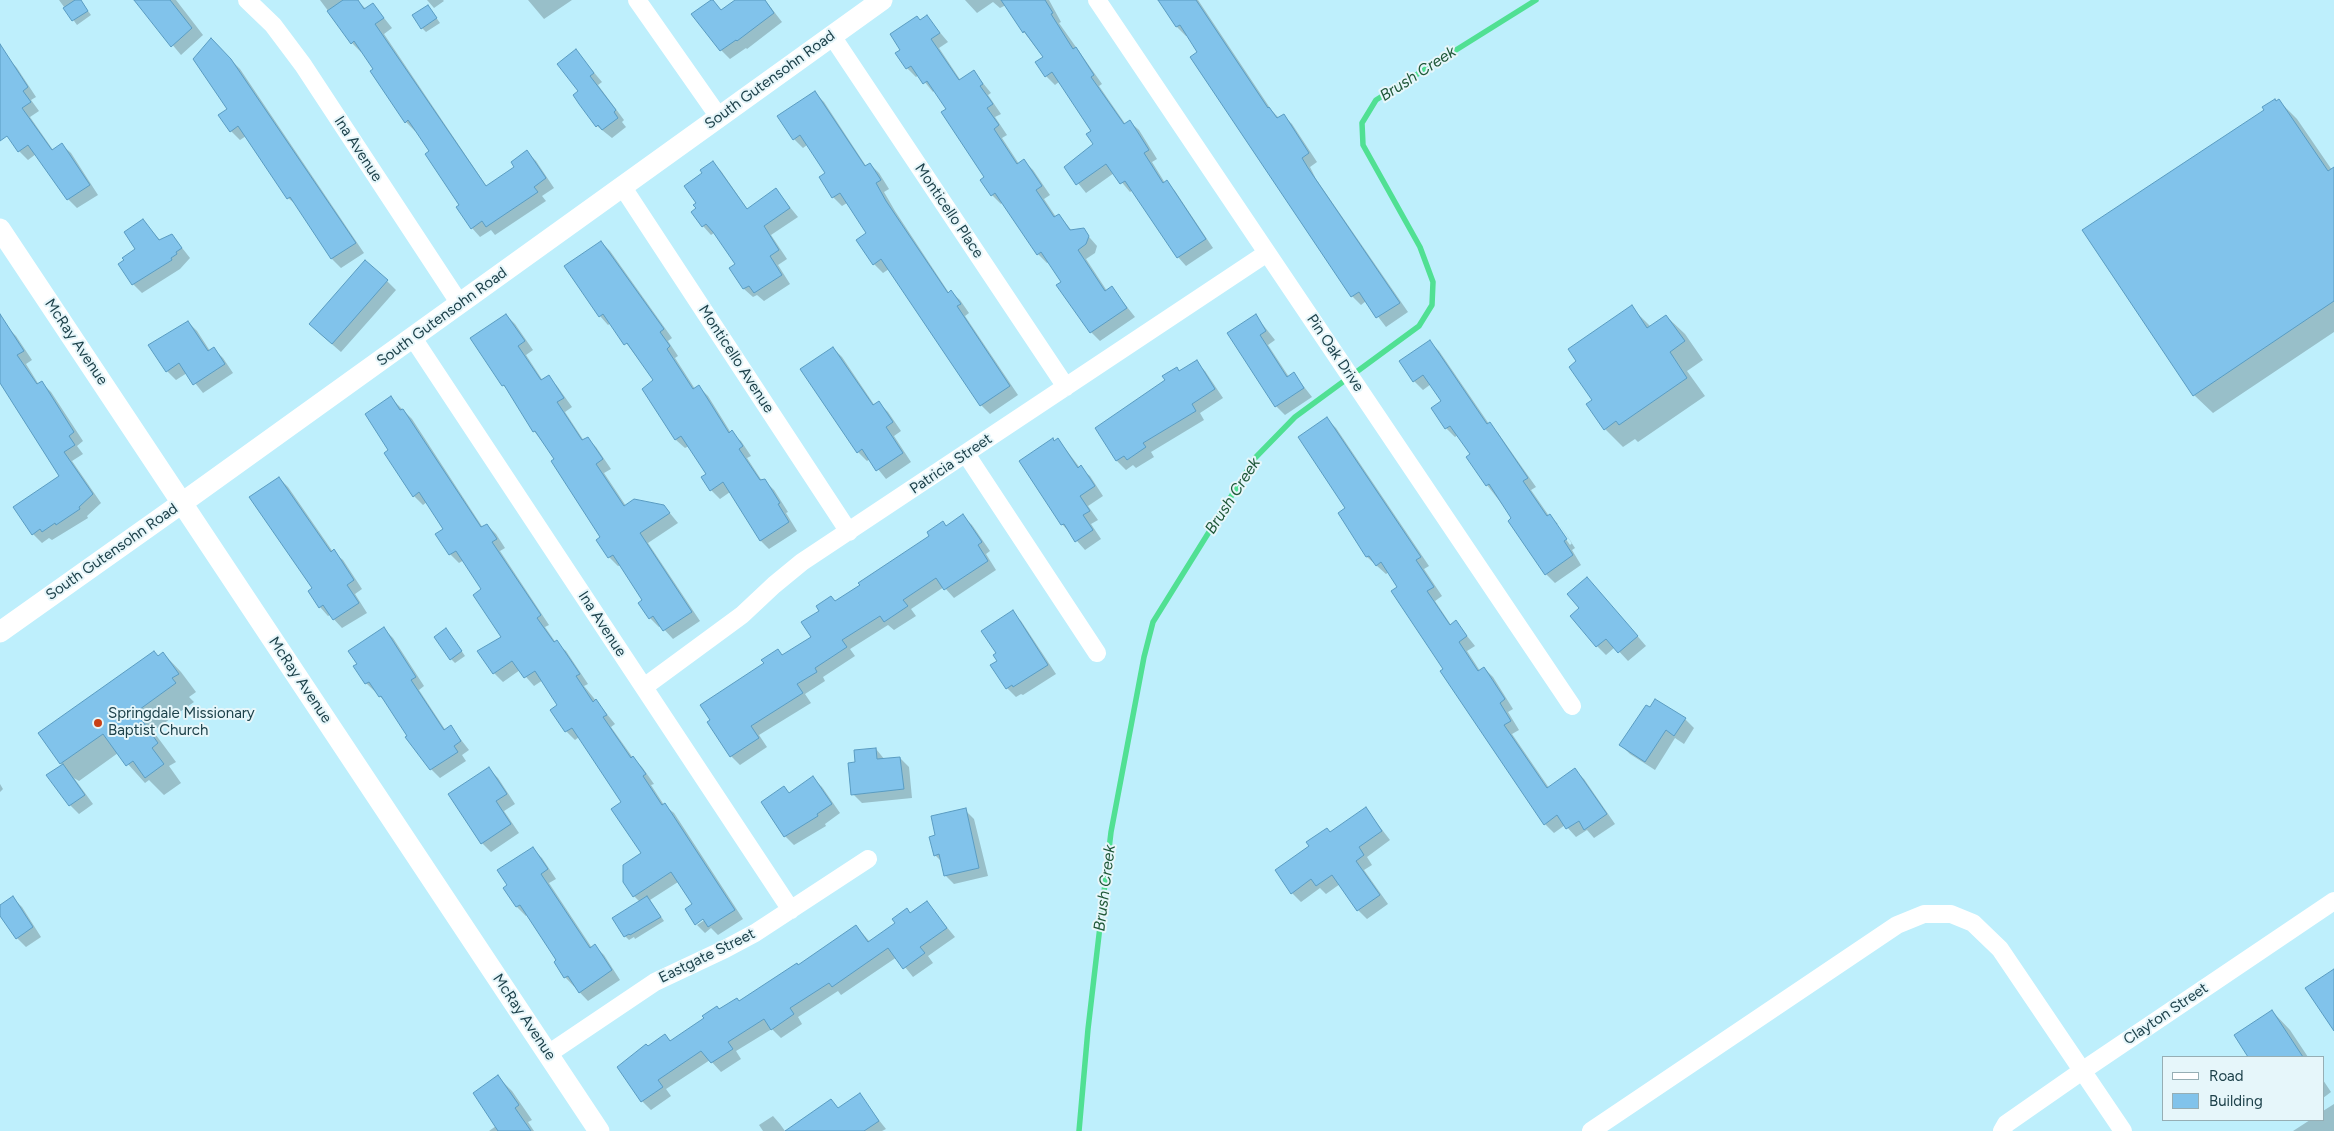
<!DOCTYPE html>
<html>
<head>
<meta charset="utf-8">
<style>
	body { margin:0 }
	#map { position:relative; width:2334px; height:1131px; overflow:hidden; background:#beeffc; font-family:Figtree,sans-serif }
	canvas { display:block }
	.legend { position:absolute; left:2162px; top:1056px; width:162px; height:65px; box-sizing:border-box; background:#e6f6fa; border:1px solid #96aeb4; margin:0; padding:6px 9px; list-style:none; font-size:15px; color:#1d414a }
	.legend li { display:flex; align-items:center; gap:10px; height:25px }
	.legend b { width:25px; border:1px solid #96aeb4 }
</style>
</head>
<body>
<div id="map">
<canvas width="2334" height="1131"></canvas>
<ul class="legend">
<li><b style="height:6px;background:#fff"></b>Road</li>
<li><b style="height:14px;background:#81c3eb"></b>Building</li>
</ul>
</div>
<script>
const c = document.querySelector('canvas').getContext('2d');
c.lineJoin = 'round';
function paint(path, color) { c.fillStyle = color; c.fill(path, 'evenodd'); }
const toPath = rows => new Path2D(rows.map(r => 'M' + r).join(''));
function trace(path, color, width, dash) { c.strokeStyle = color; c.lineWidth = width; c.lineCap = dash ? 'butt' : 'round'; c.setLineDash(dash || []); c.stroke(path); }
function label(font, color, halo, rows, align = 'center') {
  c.font = font + ' Figtree,sans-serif'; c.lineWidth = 4; c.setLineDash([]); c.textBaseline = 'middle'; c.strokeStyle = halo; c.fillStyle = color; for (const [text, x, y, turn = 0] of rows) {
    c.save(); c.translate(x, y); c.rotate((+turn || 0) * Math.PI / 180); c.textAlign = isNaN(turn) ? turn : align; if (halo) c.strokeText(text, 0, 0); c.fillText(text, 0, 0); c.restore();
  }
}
const shadow = toPath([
	[59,0,80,0,91,15,77,25],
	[135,0,176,0,203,35,181,55],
	[320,0,357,0,366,9,373,4,392,28,384,34,487,187,516,167,527,152,536,161,554,188,542,196,546,201,495,235,491,230,480,237,472,228,430,152,416,130,415,131,406,122,362,51,361,52,352,43],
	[427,0,443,0,444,1,434,8],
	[528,0,572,0,544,19],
	[737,0,765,0,782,22,747,49,746,48,730,59,721,50,712,1,722,11],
	[965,0,1049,0,1061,22,1059,23,1102,84,1099,86,1126,125,1130,122,1139,130,1157,159,1152,162,1165,183,1175,191,1213,248,1186,266,1178,257,1133,190,1130,192,1114,173,1086,193,1065,167,1095,145,1093,131,1060,81,1055,85,1046,76,1044,58,1024,32,1006,5,1000,8,993,2,977,13],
	[1160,0,1198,0,1272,111,1279,118,1283,115,1292,124,1317,162,1310,167,1316,179,1408,312,1386,327,1366,301,1361,305,1352,296,1188,35,1186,36,1177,27],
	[428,6,440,23,426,32,422,28],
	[927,17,948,42,939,48,961,81,974,72,991,93,988,95,1001,114,995,117,1007,135,1002,138,1019,164,1024,161,1033,170,1050,195,1044,199,1056,217,1059,215,1072,231,1083,230,1097,246,1095,253,1086,259,1107,291,1112,288,1135,317,1100,341,1091,332,1058,286,1063,282,1049,262,1047,263,1038,254,1003,202,1001,204,992,195,986,177,935,90,933,92,919,75,916,77,907,68,902,50,921,21],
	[211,40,240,69,364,253,341,268,332,259,298,206,288,198,246,136,240,140,231,131,229,110],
	[576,51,602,82,598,85,624,120,622,122,626,127,612,138,597,126,575,95,579,92],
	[9,59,17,68,36,97,31,100,39,111,30,117,53,150,62,145,71,153,98,195,77,208,68,199,36,154,28,160,19,151,0,123,0,64],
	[815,93,824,102,866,166,870,164,879,173,889,189,884,192,895,211,949,293,951,292,960,300,969,313,965,316,1018,395,990,414,981,405,889,269,883,273,874,264,868,233,847,203,842,206,833,197,827,174,807,145,803,148,794,139],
	[2279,101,2297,119,2332,170,2334,169,2334,332,2213,413,2194,395,2277,102],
	[712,163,721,171,748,210,776,190,798,217,771,235,787,259,778,265,790,284,764,301,757,295,753,297,744,289,731,269,737,265,714,233,711,235,703,226,697,203,704,173],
	[143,221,160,240,172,235,190,258,180,269,142,293,133,284,137,249],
	[601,242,610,251,672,338,668,341,678,356,675,358,695,389,699,387,708,396,731,433,741,441,751,456,747,458,762,481,764,480,774,490,788,512,786,513,797,531,769,549,760,540,730,492,720,499,711,490,707,475,689,446,685,448,676,440,644,389,655,381,611,323,608,325,600,316],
	[387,281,396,290,341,352,319,333],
	[1631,307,1651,327,1666,316,1685,334,1703,360,1687,371,1705,396,1638,442,1635,439,1623,447,1605,429,1578,362],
	[506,315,515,324,533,350,526,355,543,381,548,377,557,386,572,407,565,412,584,441,587,438,596,447,611,469,604,473,626,506,664,506,678,523,648,543,700,621,673,639,661,626,659,627,650,618,644,601,621,565,618,566,609,557,602,537,556,459,534,431,511,393,503,385],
	[1256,316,1275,340,1268,345,1289,377,1294,374,1312,397,1285,415,1276,406,1229,334],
	[188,322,197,331,210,351,214,349,223,358,233,373,203,393,187,373,176,380,167,371],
	[0,326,7,327,16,336,32,360,26,364,39,385,42,383,51,392,83,441,77,446,83,454,72,461,101,503,87,516,88,518,52,540,49,538,42,543,33,534,60,477,0,382],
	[1430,342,1439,351,1489,424,1498,433,1536,487,1531,490,1549,516,1558,524,1555,524,1570,545,1572,543,1559,524,1575,548,1572,550,1581,565,1555,583,1546,574,1513,518,1487,485,1472,454,1458,435,1455,437,1446,428,1443,402,1431,384,1423,390,1414,381],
	[833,348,842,357,875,406,879,403,888,412,901,431,894,436,911,462,886,479,870,459,867,461,858,452],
	[1196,362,1205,371,1223,398,1200,413,1204,420,1151,452,1154,457,1136,468,1133,465,1126,470,1117,461,1096,428,1167,381,1177,368,1180,372],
	[391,398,412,419,483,528,487,525,496,534,505,548,500,551,549,625,545,627,556,643,566,651,588,684,584,686,615,724,611,727,633,758,642,767,654,784,651,785,664,805,674,813,743,919,718,935,711,928,705,933,697,925,709,917,694,904,678,882,650,900,664,921,635,939,634,937,629,940,625,936,640,902,634,896,643,854,623,803,579,737,575,740,566,731,559,705,543,680,534,686,520,670,503,682,494,673,479,651,503,637,483,590,464,560,459,563,450,554,444,529,427,502,423,505,414,496,390,450],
	[1327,419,1336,428,1429,566,1424,569,1442,596,1435,601,1451,625,1456,622,1475,646,1467,651,1480,671,1484,668,1493,677,1513,709,1508,712,1519,730,1512,734,1549,788,1575,770,1584,779,1615,824,1594,838,1587,830,1576,837,1565,825,1554,833,1545,824,1445,669,1389,572,1386,574,1367,557,1347,508],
	[1058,439,1080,468,1090,476,1103,496,1088,506,1098,520,1091,524,1101,539,1085,550,1062,524,1054,442],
	[279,478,288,487,333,552,343,560,362,589,355,594,367,613,342,628,330,615,328,616,320,607],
	[963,516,972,525,990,551,986,554,996,570,954,598,944,587,911,609,916,616,894,630,888,625,850,649,855,656,823,677,825,681,805,694,811,703,759,735,767,747,740,765,731,756,709,723,783,656,812,637,836,602,931,536,943,523,947,527],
	[1595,587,1646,646,1628,661,1615,647,1606,655,1597,646],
	[1012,612,1021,621,1056,674,1023,695,1021,694,1016,697,1007,688,997,654],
	[384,629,393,638,424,686,419,690,446,731,451,727,469,750,462,755,466,761,440,778,431,769,389,705,366,683,358,664],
	[450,634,465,656,455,663,451,659],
	[163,653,181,672,196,692,189,697,194,702,153,731,176,762,169,766,181,783,164,795,149,780,145,783,118,753,79,781,74,778,93,804,79,814,70,805,61,763],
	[1685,719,1694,728,1684,744,1675,738,1655,770,1630,754,1621,745],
	[876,749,885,760,900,758,909,767,912,798,862,803,853,794,857,763],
	[489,769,498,778,515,804,504,811,519,833,491,852,482,843],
	[813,778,822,787,840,813,825,824,826,826,794,845,785,836,790,794],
	[0,784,3,789,0,792],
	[1366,809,1390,840,1367,857,1372,865,1364,870,1388,904,1367,919,1358,910,1340,884,1326,894,1320,888,1301,902,1292,893,1311,846],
	[965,810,974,819,988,876,954,884,945,875,942,862,935,855,937,836],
	[533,849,542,858,556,879,549,883,592,948,595,946,604,955,620,980,588,1001,565,977,558,960,528,914,526,916,517,907],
	[13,898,22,907,41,937,26,947,17,938,0,913,0,906],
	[927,903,955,937,928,956,933,963,913,977,897,957,841,995,838,991,798,1017,802,1024,781,1038,772,1029,736,1051,741,1059,721,1072,710,1060,666,1089,671,1096,651,1110,642,1101,648,1047,665,1036,671,1041,720,1010,739,1002,798,966,856,926,870,942],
	[2272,1011,2290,1030,2308,1057,2250,1057,2235,1035],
	[498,1077,512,1091,532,1120,528,1122,534,1131,489,1131,496,1126],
	[2323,1080,2331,1092,2323,1098],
	[859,1095,886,1129,882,1131,787,1131,831,1101,839,1109],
	[2334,1104,2334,1131,2293,1131,2310,1120,2323,1120,2323,1111],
	[773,1116,780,1124,785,1131,763,1131,759,1125]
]);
const stream = toPath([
	[1079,1131,1088,1029,1111,832,1144,657,1153,622,1255,458,1295,417,1419,326,1432,305,1433,282,1420,247,1363,145,1362,123,1376,100,1536,0]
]);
const building = toPath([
	[75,0,81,0,88,11,72,21,63,8,75,0],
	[134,0,170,0,192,28,171,47,134,0],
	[343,0,358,0,364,9,373,3,384,18,375,24,486,186,514,167,511,162,527,150,546,178,534,187,538,192,486,227,482,221,471,229,456,207,459,205,425,154,429,151,408,120,405,123,370,71,373,69,354,41,351,44,327,11,343,0],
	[711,0,713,0,721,10,735,0,765,0,774,13,737,41,736,40,720,51,691,14,711,0],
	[1001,0,1045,0,1053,13,1051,14,1073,49,1076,47,1094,75,1091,77,1124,124,1130,120,1149,150,1144,153,1163,183,1167,180,1206,239,1177,258,1125,181,1120,184,1106,164,1076,185,1064,167,1093,144,1086,134,1091,131,1052,72,1045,77,1035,62,1043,57,1024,31,1023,33,1001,0],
	[1158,0,1196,0,1268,108,1269,107,1277,118,1284,114,1309,153,1302,158,1308,168,1400,303,1376,318,1359,292,1351,297,1190,57,1197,52,1180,25,1176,27,1158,0],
	[428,5,437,18,421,29,412,15,428,5],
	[927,15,940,33,931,39,959,80,974,70,983,84,980,86,993,104,987,108,999,125,994,129,1017,164,1024,159,1042,186,1036,190,1054,217,1059,214,1070,230,1084,228,1089,236,1086,244,1078,250,1105,291,1112,286,1127,308,1090,333,1056,285,1061,282,1041,252,1037,255,995,193,991,196,980,180,984,177,941,112,946,109,927,81,923,84,911,66,906,69,895,53,900,50,890,34,917,16,920,20,927,15],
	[211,38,231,59,356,243,331,259,290,197,287,199,238,126,230,132,218,115,227,109,193,59,211,38],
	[0,44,28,87,23,91,31,102,22,108,52,150,62,143,90,185,67,200,28,145,18,152,7,136,0,141,0,44],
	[576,49,594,73,590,76,616,110,614,112,618,118,602,130,598,125,596,127,579,104,573,95,578,91,557,64,576,49],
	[815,91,865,166,870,163,881,180,876,183,886,201,948,293,951,290,961,304,957,306,1010,386,980,406,881,259,873,265,856,240,866,233,840,193,832,198,819,177,825,173,800,135,793,140,777,116,815,91],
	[2275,99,2276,101,2279,99,2328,171,2334,167,2334,301,2193,396,2082,230,2264,110,2262,107,2275,99],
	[713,161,747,209,776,188,790,208,764,226,779,250,770,256,782,275,754,293,749,286,743,289,729,268,735,264,713,232,706,224,702,227,691,212,696,208,693,205,696,203,684,186,702,173,700,170,713,161],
	[143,219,159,240,172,234,182,248,176,252,177,254,171,258,172,260,132,285,118,264,124,260,122,258,135,249,124,232,143,219],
	[601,241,664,329,660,332,670,346,667,349,693,389,699,385,729,433,732,430,743,446,739,449,760,480,765,479,780,503,778,504,789,522,760,541,723,482,710,491,701,477,706,474,681,436,675,440,642,389,653,380,627,343,624,345,603,314,599,317,564,266,601,241],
	[365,260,388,280,332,344,309,324,365,260],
	[1632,305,1647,328,1666,315,1685,341,1670,352,1687,378,1619,425,1616,421,1604,430,1586,404,1592,400,1569,367,1576,361,1568,349,1632,305],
	[0,314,24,351,17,355,37,384,42,381,74,432,69,436,75,445,64,452,93,494,79,507,80,509,56,525,55,523,42,532,40,529,32,535,13,507,59,476,0,383,0,314],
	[506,314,525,341,518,346,541,380,549,375,564,398,557,402,582,440,588,437,603,459,596,464,624,506,634,499,664,505,670,513,640,533,692,612,663,631,653,616,649,619,638,603,642,600,613,555,608,558,596,540,600,537,551,461,554,459,535,431,533,432,504,385,502,386,470,338,506,314],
	[1256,314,1266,331,1260,335,1287,377,1294,372,1304,388,1275,407,1227,333,1256,314],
	[188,321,208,351,214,347,225,364,193,385,179,363,166,372,148,345,188,321],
	[1430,340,1487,424,1490,422,1528,478,1523,481,1547,516,1550,514,1567,539,1564,541,1573,555,1545,575,1508,521,1511,518,1489,484,1486,486,1466,457,1470,454,1450,426,1445,429,1431,408,1441,401,1423,375,1413,382,1399,361,1430,340],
	[833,347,873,405,879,401,893,422,886,427,903,453,876,471,862,449,857,453,800,369,833,347],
	[1197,360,1215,389,1192,404,1196,411,1143,443,1146,447,1127,460,1124,456,1116,461,1095,428,1165,380,1162,376,1177,367,1179,371,1197,360],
	[391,396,400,410,403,409,481,527,487,524,497,539,492,542,541,615,537,618,554,642,557,640,580,674,576,676,593,702,596,699,607,715,603,717,631,758,633,756,646,774,643,776,662,805,665,803,735,910,708,927,703,919,695,925,685,909,692,904,671,872,633,897,623,882,623,865,641,853,611,809,621,802,572,728,565,732,550,710,557,705,535,671,524,678,512,661,493,674,477,651,501,637,473,595,481,589,456,551,449,555,435,534,443,529,419,492,413,497,384,453,388,450,365,414,391,396],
	[1327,417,1421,557,1416,560,1434,587,1427,591,1450,625,1456,620,1467,636,1459,642,1478,671,1484,667,1505,699,1500,703,1511,721,1504,725,1547,788,1575,768,1607,814,1584,830,1579,821,1566,829,1557,815,1544,825,1440,671,1443,669,1391,591,1397,587,1381,562,1376,566,1369,556,1366,557,1338,513,1345,508,1298,437,1327,417],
	[1053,438,1054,441,1058,438,1078,468,1081,465,1095,486,1080,496,1090,511,1083,515,1093,530,1075,542,1064,524,1061,525,1019,461,1053,438],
	[279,477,331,552,334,549,354,580,347,585,359,603,333,620,323,605,319,608,308,591,312,588,249,497,279,477],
	[963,514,982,542,978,545,988,561,944,590,936,578,903,600,908,606,884,622,880,616,842,640,847,647,815,668,817,672,797,684,803,693,751,726,759,738,730,757,707,722,710,720,700,705,764,663,761,660,778,649,782,655,811,637,801,622,819,611,816,606,831,596,835,601,860,585,858,583,929,536,927,532,943,521,946,526,963,514],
	[1587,577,1638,636,1618,653,1606,639,1596,647,1570,616,1579,608,1567,594,1587,577],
	[1013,610,1048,665,1013,687,1012,685,1006,689,990,665,997,661,993,655,996,653,981,631,1013,610],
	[384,627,416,677,411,680,444,730,451,725,461,741,454,746,458,752,430,770,405,737,407,736,381,696,379,697,369,682,365,684,353,666,357,664,348,651,384,627],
	[446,628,462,651,450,660,434,637,446,628],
	[154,651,158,656,163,652,179,674,172,678,176,683,136,712,158,743,152,748,164,764,145,778,133,761,126,766,103,734,60,764,38,733,154,651],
	[1655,699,1686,718,1674,736,1666,730,1645,762,1619,745,1646,705,1650,707,1655,699],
	[876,748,877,759,900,757,904,789,851,795,848,763,855,762,854,750,876,748],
	[63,764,85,795,69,806,46,775,63,764],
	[489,767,507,794,496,801,511,824,481,844,448,794,489,767],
	[813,776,832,804,817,814,818,816,784,837,761,802,784,786,789,793,813,776],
	[1366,807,1382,831,1359,847,1364,855,1356,861,1380,895,1357,911,1332,875,1316,886,1311,879,1291,894,1275,870,1309,846,1306,842,1327,828,1330,832,1366,807],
	[966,808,979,868,944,876,939,854,934,856,929,837,935,835,931,816,966,808],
	[533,847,548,869,541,874,590,948,595,944,612,970,579,993,568,976,564,978,554,962,556,960,520,905,516,907,503,888,507,885,497,870,533,847],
	[13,896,33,927,16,939,0,916,0,905,13,896],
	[647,896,661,917,630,935,629,934,624,937,612,918,647,896],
	[927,901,947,928,920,947,925,953,903,969,888,948,832,987,829,983,790,1008,794,1014,771,1030,764,1019,728,1042,733,1049,711,1063,701,1051,658,1080,663,1087,641,1102,617,1067,646,1044,648,1046,665,1034,670,1041,704,1018,702,1016,717,1006,719,1009,737,998,739,1001,797,963,798,965,856,925,868,942,895,923,892,919,907,908,910,913,927,901],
	[2334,969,2334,1031,2305,988,2334,969],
	[2272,1010,2303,1057,2248,1057,2234,1035,2272,1010],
	[498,1075,519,1105,515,1108,531,1131,498,1131,473,1093,498,1075],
	[860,1093,879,1121,864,1131,785,1131,831,1099,838,1108,860,1093]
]);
const minor = toPath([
	[247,0,273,25,303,65,460,304],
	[637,0,719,117],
	[1097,0,1572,706],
	[832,36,1066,387],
	[622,186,849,532],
	[413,338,791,910],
	[966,454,1097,653],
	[644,687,742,615,774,585,802,562,1267,253],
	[548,1054,655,982,725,949,755,933,868,859],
	[1591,1131,1897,925,1924,914,1951,914,1973,923,2000,949,2123,1131],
	[2002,1131,2006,1124,2082,1071,2334,901]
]);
const tertiary = toPath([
	[0,229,599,1131],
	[0,632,182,503,882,0]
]);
const markers = [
	[98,723,5,"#c94117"]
];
const streetNames = [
	["South Gutensohn Road",770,80,-36],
	["Ina Avenue",358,149,57],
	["Monticello Place",949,211,56],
	["South Gutensohn Road",442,317,-36],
	["McRay Avenue",76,342,56],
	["Pin Oak Drive",1335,353,56],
	["Monticello Avenue",736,359,57],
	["Patricia Street",951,464,-34],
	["South Gutensohn Road",112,552,-35],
	["Ina Avenue",602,624,57],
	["McRay Avenue",300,680,56],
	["Eastgate Street",707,956,-26],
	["Clayton Street",2166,1014,-34],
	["McRay Avenue",524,1017,56]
];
const poiNames = [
	["Springdale Missionary",108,714],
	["Baptist Church",108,731]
];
const waterNames = [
	["Brush Creek",1418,74,-33],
	["Brush Creek",1233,496,-57],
	["Brush Creek",1105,888,-83]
];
paint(shadow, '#0003');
trace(stream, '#50e093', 5.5);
paint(building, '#81c3eb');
trace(building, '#5a9cc2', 1);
trace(minor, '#fff', 18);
trace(tertiary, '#fff', 21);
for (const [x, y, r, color] of markers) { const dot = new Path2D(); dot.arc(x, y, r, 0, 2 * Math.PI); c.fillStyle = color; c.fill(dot); trace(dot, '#e6f6fa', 2); }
label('15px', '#1d414a', '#e6f6fa', streetNames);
label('15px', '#1d414a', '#e6f6fa', poiNames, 'left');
label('italic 16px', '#1f5738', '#e6f6fa', waterNames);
</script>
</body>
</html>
